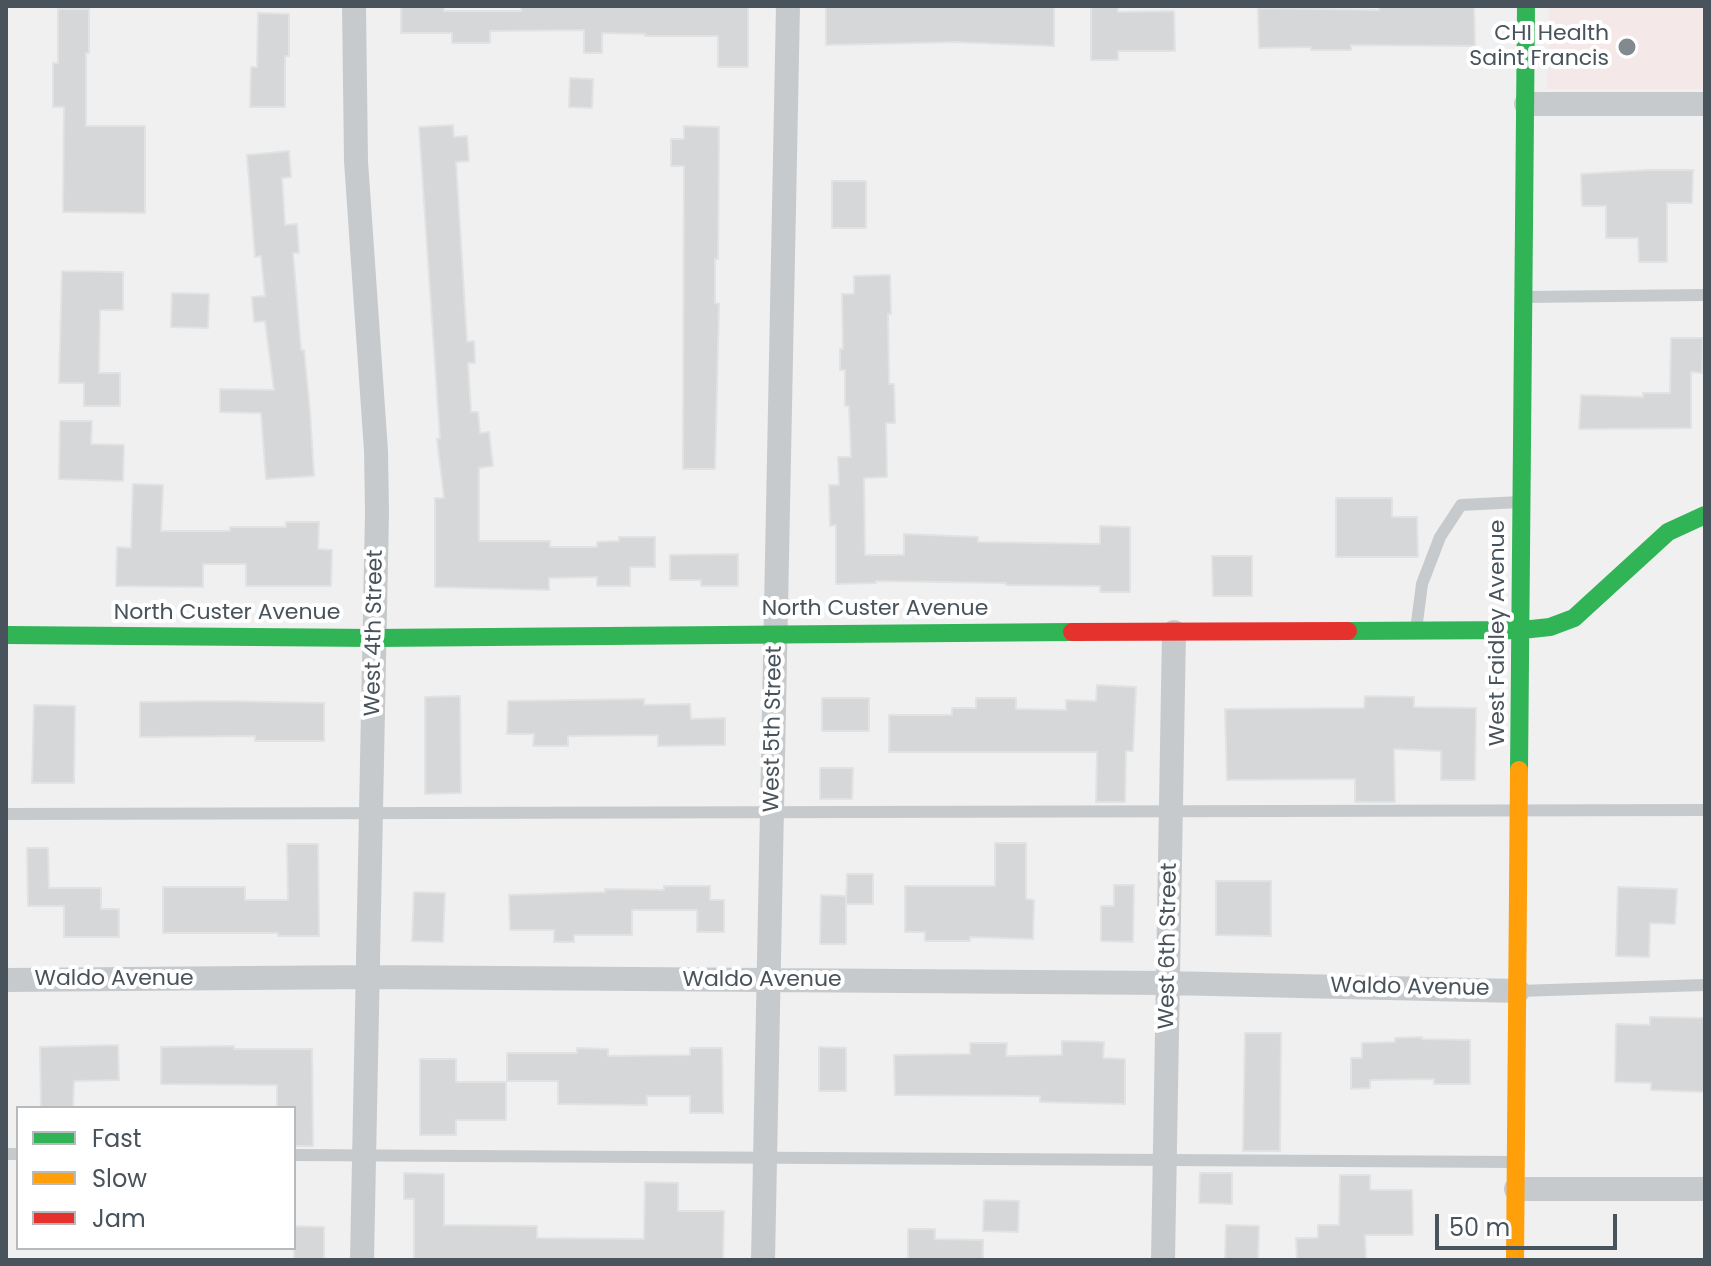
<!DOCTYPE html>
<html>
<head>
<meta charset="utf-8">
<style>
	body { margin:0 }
	#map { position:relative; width:1711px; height:1266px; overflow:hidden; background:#f0f0f0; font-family:Poppins,sans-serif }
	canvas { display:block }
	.frame { position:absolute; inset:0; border:8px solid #48535b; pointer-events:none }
	.legend { position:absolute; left:16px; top:1106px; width:280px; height:144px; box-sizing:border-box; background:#fff; border:2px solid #b6babd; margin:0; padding:10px 14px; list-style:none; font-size:24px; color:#48535b }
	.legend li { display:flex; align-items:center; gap:16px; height:40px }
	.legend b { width:40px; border:2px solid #b6babd }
	.scale { position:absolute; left:1435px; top:1214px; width:182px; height:36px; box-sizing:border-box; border:4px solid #48535b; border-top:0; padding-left:10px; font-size:24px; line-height:28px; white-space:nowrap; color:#48535b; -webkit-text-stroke:6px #fff; paint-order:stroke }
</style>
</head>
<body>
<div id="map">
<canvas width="1711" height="1266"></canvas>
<div class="frame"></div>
<ul class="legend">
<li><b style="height:10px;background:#30b455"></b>Fast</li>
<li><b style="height:10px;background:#ff9f0a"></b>Slow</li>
<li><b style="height:10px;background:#e5322d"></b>Jam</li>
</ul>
<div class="scale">50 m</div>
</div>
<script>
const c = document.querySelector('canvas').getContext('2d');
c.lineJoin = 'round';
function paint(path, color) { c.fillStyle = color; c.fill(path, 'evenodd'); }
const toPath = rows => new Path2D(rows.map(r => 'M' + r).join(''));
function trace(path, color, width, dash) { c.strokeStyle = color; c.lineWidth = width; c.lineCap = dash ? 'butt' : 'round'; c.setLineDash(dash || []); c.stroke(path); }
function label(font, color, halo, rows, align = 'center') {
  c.font = font + ' Poppins,sans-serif'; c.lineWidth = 8; c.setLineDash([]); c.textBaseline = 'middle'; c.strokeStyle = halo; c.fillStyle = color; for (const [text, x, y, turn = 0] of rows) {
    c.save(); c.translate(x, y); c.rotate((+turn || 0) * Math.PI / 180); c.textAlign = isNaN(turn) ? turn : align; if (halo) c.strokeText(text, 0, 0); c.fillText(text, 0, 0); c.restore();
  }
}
const medical = toPath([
	[1549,6,1705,6,1705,89,1547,89]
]);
const building = toPath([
	[401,6,444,6,444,11,521,11,521,6,748,6,748,67,718,67,718,36,645,36,645,34,602,33,602,53,584,53,584,30,490,31,490,43,452,43,452,33,401,33,401,6],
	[826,6,1054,6,1054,46,955,42,826,45,826,6],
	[1091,6,1118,6,1118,12,1174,11,1175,51,1118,51,1118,60,1091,60,1091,6],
	[1379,6,1474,6,1475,46,1351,45,1351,50,1311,50,1311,47,1259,48,1258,8,1379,10,1379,6],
	[58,9,89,9,89,53,86,53,86,126,145,126,145,213,63,212,64,107,53,107,53,63,58,63,58,9],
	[258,13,289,14,289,56,285,56,285,107,250,107,251,67,257,67,258,13],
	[570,78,593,79,592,108,569,107,570,78],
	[453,125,454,137,467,136,469,161,456,162,467,342,474,341,475,363,468,363,471,412,478,412,480,433,489,432,493,466,479,468,479,541,550,541,550,547,597,547,597,542,619,541,619,537,655,537,655,567,630,567,630,586,597,586,597,577,549,578,549,590,435,587,435,498,444,498,437,439,440,438,419,127,453,125],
	[684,126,719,127,718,259,715,259,715,303,719,304,715,469,683,469,684,166,671,166,671,139,684,139,684,126],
	[289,151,291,177,282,178,285,225,297,224,299,253,293,253,301,350,304,350,310,411,314,476,266,479,261,413,220,412,220,389,274,390,265,321,254,322,252,297,265,296,261,256,255,257,247,155,289,151],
	[1648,170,1693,170,1692,203,1667,203,1667,262,1639,262,1638,238,1606,238,1606,206,1582,206,1581,174,1648,170],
	[832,181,866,181,866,228,832,228,832,181],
	[62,271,123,272,123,310,100,310,99,373,120,373,120,406,84,406,84,383,59,383,62,271],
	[890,275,891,314,888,314,889,384,894,384,895,423,886,423,887,477,864,478,865,555,904,555,904,534,978,537,978,542,1100,544,1100,526,1130,527,1130,592,1100,592,1100,586,1006,585,1006,583,876,581,876,583,836,584,836,525,830,526,829,485,839,485,838,457,851,457,849,406,845,406,845,370,840,370,840,349,843,349,842,294,854,294,854,276,890,275],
	[172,293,209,294,208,328,171,327,172,293],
	[1671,338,1703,338,1702,373,1691,372,1691,428,1579,429,1581,395,1643,397,1643,393,1670,393,1671,338],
	[60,421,92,421,91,444,124,445,123,481,59,479,60,421],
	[133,484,163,485,161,531,230,531,230,527,286,527,286,522,319,522,318,549,332,550,331,586,246,586,246,564,203,564,203,587,116,586,117,547,131,548,133,484],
	[1336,498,1392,498,1392,517,1417,517,1418,557,1336,557,1336,498],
	[738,554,738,586,701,586,701,580,670,580,670,555,738,554],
	[1212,556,1252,556,1252,596,1213,596,1212,556],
	[1097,685,1136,687,1133,751,1126,751,1125,802,1096,802,1097,752,889,752,889,715,952,715,952,708,976,708,976,698,1016,698,1016,709,1066,710,1066,700,1096,701,1097,685],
	[460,696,461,793,425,794,425,697,460,696],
	[1365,696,1414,697,1414,707,1476,708,1475,780,1441,780,1441,751,1394,749,1395,802,1355,802,1355,779,1227,780,1225,709,1364,708,1365,696],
	[822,698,869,698,869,731,822,731,822,698],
	[644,699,644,705,690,704,691,719,725,718,725,745,658,746,658,735,568,736,568,746,533,746,534,734,507,734,508,701,644,699],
	[221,701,324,703,324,741,255,741,255,736,140,737,140,702,221,701],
	[34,705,75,706,74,783,32,783,34,705],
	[820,768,853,768,852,799,820,799,820,768],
	[995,843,1026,843,1026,899,1034,900,1033,939,970,937,970,941,925,941,925,932,905,932,905,886,995,886,995,843],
	[287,844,318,844,319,936,278,936,278,933,163,933,163,887,245,887,245,900,288,900,287,844],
	[27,848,48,848,49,888,101,888,101,909,119,909,119,937,64,937,64,906,28,906,27,848],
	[847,874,873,874,873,904,846,904,847,874],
	[1216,881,1271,881,1271,936,1216,935,1216,881],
	[1114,885,1134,885,1133,942,1101,941,1101,906,1114,906,1114,885],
	[664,886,710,886,710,900,724,900,724,932,697,932,697,910,632,910,632,935,574,935,574,942,554,942,554,930,510,930,509,895,605,892,605,889,664,890,664,886],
	[1618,887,1677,889,1675,924,1650,923,1649,957,1616,956,1618,887],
	[414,892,445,893,443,942,412,941,414,892],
	[821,895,846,896,846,944,820,944,821,895],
	[1650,1017,1705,1018,1705,1092,1651,1090,1651,1083,1615,1082,1616,1024,1650,1025,1650,1017],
	[1245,1033,1281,1033,1280,1151,1243,1151,1245,1033],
	[1422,1037,1422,1039,1470,1040,1470,1084,1434,1084,1434,1079,1370,1080,1370,1088,1351,1089,1351,1058,1362,1058,1362,1043,1395,1042,1395,1038,1422,1037],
	[1062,1041,1104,1042,1103,1058,1125,1059,1125,1104,1040,1102,1040,1096,895,1095,894,1055,970,1054,970,1043,1007,1043,1006,1056,1062,1055,1062,1041],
	[118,1045,119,1080,74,1081,73,1108,41,1108,40,1047,118,1045],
	[234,1046,234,1049,312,1049,313,1146,294,1146,294,1108,277,1108,277,1085,161,1084,161,1047,234,1046],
	[819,1047,846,1048,846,1091,819,1091,819,1047],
	[577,1048,608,1049,608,1056,690,1055,690,1048,722,1048,723,1113,690,1113,690,1096,647,1096,647,1105,558,1104,558,1081,507,1081,507,1053,577,1053,577,1048],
	[420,1059,456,1059,456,1082,506,1082,506,1120,456,1120,456,1135,420,1135,420,1059],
	[404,1173,444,1174,444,1225,537,1226,537,1238,644,1239,645,1182,678,1183,678,1211,724,1211,723,1260,414,1260,414,1199,404,1199,404,1173],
	[1200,1173,1232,1173,1232,1204,1199,1203,1200,1173],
	[1340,1175,1370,1175,1370,1190,1412,1190,1413,1235,1365,1235,1366,1260,1297,1260,1296,1238,1318,1238,1318,1225,1339,1225,1340,1175],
	[984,1200,1019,1201,1018,1232,983,1231,984,1200],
	[1226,1225,1259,1226,1258,1260,1225,1260,1226,1225],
	[294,1226,324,1227,324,1260,294,1260,294,1226],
	[908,1229,935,1229,935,1239,983,1240,983,1260,908,1260,908,1229]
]);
const lane = toPath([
	[1524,297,1705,295],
	[1416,630,1422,584,1440,537,1461,505,1520,502],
	[6,814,1705,810],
	[1518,991,1705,985],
	[6,1154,18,1154],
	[294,1155,1515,1162]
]);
const street = toPath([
	[354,6,356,161,376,451,377,512,362,1260],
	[1526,104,1705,104],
	[6,980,369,977,1168,983,1518,991],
	[1516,1189,1705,1189],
	[763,1260,788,6],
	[1163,1260,1174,632]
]);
const fast = toPath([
	[1348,631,1522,630,1550,627,1574,618,1668,532,1705,515],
	[6,635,375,638,1072,632],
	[1519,770,1526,6]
]);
const slow = toPath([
	[1515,1260,1519,770]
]);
const jam = toPath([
	[1072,632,1348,631]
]);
const markers = [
	[1627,47,10,"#838a8f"]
];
const poiNames = [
	["CHI Health",1609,34],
	["Saint Francis",1609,59]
];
const streetNames = [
	["North Custer Avenue",875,609],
	["North Custer Avenue",227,613],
	["West 4th Street",375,633,-89],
	["West Faidley Avenue",1498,633,-90],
	["West 5th Street",774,729,-89],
	["West 6th Street",1169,946,-89],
	["Waldo Avenue",114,979],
	["Waldo Avenue",762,980],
	["Waldo Avenue",1410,988,1]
];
paint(medical, '#f5e8e8');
paint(building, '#d6d7d8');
trace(building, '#e1e2e3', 2);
trace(lane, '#c7cacc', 12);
trace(street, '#c7cacc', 24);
trace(fast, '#30b455', 18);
trace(slow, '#ff9f0a', 18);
trace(jam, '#e5322d', 18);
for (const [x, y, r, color] of markers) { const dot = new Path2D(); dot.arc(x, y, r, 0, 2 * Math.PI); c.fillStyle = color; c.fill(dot); trace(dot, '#fff', 3); }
label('22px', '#48535b', '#fff', poiNames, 'right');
label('22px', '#48535b', '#fff', streetNames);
</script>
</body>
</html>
